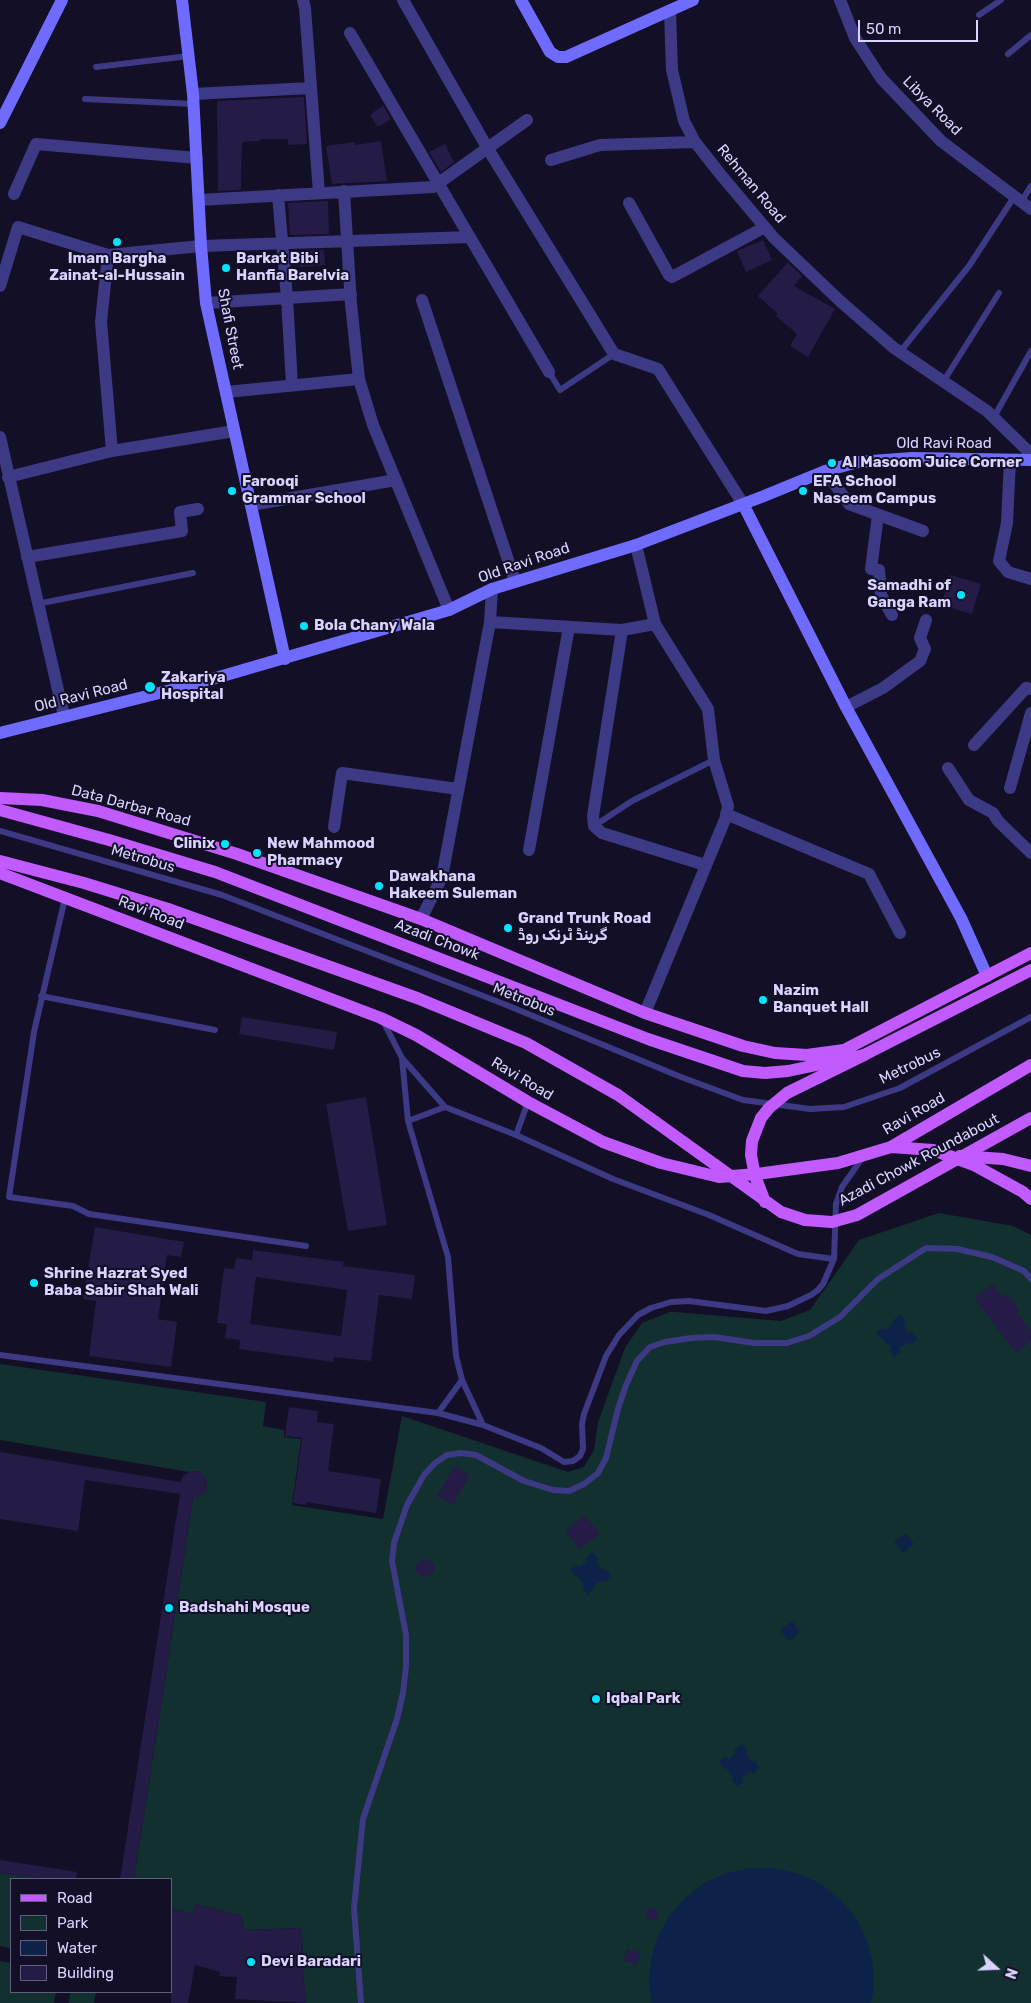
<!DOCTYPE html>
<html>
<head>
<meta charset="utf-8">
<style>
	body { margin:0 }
	#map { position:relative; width:1031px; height:2003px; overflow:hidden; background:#130f26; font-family:Rubik,sans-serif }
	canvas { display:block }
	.legend { position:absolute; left:10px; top:1878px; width:162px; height:115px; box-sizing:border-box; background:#130f26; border:1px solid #625e7d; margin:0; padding:6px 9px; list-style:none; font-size:15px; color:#d9d4ff }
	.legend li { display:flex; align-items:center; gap:10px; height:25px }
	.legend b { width:25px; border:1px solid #625e7d }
	.north { position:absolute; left:971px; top:1943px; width:50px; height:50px; -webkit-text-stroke:4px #130f26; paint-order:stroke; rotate:110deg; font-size:14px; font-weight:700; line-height:20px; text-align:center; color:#d9d4ff }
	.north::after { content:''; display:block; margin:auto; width:18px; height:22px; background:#d9d4ff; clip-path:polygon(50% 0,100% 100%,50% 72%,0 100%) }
	.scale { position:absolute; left:858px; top:20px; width:120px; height:22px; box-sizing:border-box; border:2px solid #d9d4ff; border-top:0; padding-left:6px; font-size:15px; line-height:18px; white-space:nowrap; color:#d9d4ff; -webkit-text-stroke:4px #130f26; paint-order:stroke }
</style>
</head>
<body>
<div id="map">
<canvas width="1031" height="2003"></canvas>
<ul class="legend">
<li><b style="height:6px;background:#c25bff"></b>Road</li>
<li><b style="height:14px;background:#12302f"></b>Park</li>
<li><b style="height:14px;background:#0c2248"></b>Water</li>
<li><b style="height:14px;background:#241b47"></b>Building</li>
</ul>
<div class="north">N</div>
<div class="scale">50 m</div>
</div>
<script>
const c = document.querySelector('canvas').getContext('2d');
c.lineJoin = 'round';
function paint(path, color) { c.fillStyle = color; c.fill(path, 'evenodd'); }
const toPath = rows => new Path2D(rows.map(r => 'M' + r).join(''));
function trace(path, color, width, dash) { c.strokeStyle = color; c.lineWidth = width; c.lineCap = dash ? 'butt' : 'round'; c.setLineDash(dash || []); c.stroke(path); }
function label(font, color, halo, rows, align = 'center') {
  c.font = font + ' Rubik,Cairo,sans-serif'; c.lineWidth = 4; c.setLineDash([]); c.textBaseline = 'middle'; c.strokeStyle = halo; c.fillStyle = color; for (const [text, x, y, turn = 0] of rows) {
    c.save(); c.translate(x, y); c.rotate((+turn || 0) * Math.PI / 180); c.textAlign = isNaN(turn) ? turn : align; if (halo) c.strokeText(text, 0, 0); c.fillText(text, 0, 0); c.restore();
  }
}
const green = toPath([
	[939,1213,1013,1226,1031,1235,1031,2003,306,2003,303,1972,302,1928,244,1930,241,1916,196,1904,193,1914,171,1908,171,1879,134,1879,193,1498,206,1491,207,1483,204,1476,197,1471,189,1472,0,1440,0,1364,266,1402,263,1426,284,1430,284,1437,301,1439,292,1505,383,1519,402,1416,568,1472,584,1467,594,1450,598,1422,625,1348,642,1323,670,1312,675,1312,781,1321,810,1310,859,1240],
	[0,1873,43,1879,11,1879,11,1948,0,1946],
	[0,1961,11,1963,11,1992,56,1992,54,2003,0,2003],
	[70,1992,96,1992,94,2003,69,2003]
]);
const water = toPath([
	[900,1315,906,1322,903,1325,909,1333,912,1331,918,1339,910,1345,908,1342,899,1349,901,1352,894,1357,889,1350,891,1348,876,1333,883,1328,886,1330,893,1324,892,1321],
	[906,1533,914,1544,903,1553,894,1541],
	[593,1552,599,1560,596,1562,603,1570,606,1569,612,1577,604,1582,602,1580,593,1586,595,1589,588,1594,582,1587,584,1585,577,1576,575,1577,570,1570,577,1565,579,1567,587,1561,585,1558],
	[792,1621,800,1632,789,1641,780,1630],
	[742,1744,748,1751,746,1754,752,1762,755,1760,760,1768,753,1774,751,1771,742,1778,744,1781,737,1786,731,1779,733,1777,726,1768,724,1769,719,1762,726,1756,728,1759,736,1753,734,1750],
	[751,1868,775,1868,799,1874,821,1884,840,1899,856,1918,867,1940,873,1964,874,1989,871,2003,651,2003,649,1983,651,1960,657,1938,669,1916,685,1898,704,1883,727,1873]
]);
const building = toPath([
	[304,97,307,144,288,145,288,139,260,139,260,141,242,142,241,190,218,191,217,101],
	[383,105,391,119,378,127,370,115],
	[381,141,387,181,332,184,326,146,355,142,355,145],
	[445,144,454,162,441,172,429,152],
	[328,201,329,234,290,235,288,203],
	[763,240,772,260,746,272,737,251],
	[324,250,325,265,300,267,299,251],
	[788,262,802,276,794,286,835,309,808,357,790,346,797,334,776,316,778,314,758,296],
	[950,575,981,584,972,614,941,605],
	[242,1017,337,1032,334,1050,239,1034],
	[366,1097,387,1225,348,1231,326,1104],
	[95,1227,184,1242,181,1257,167,1255,158,1319,177,1322,171,1367,89,1356,96,1301,83,1299],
	[253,1250,344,1262,343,1266,415,1275,412,1299,379,1295,371,1361,334,1357,334,1362,239,1349,240,1340,225,1338,227,1324,217,1323,224,1268,234,1269,236,1258,252,1260],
	[256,1277,347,1290,341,1336,250,1324],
	[993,1284,1002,1297,1006,1294,1009,1297,1020,1310,1017,1313,1031,1331,1031,1341,1016,1353,974,1298],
	[289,1407,318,1411,317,1422,334,1424,328,1471,381,1479,376,1513,306,1502,306,1505,293,1503,302,1438,285,1436],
	[0,1452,180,1482,184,1475,189,1472,197,1471,204,1476,207,1483,206,1491,199,1497,193,1498,134,1879,120,1879,180,1494,85,1480,78,1531,0,1519],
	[454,1466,470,1475,453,1505,437,1496],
	[585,1515,599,1534,579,1549,565,1531],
	'416 1568a9 9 0 1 1 18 0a9 9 0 1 1-18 0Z',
	[0,1860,77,1872,76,1879,43,1879,0,1873],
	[196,1904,241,1916,244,1930,302,1928,303,1972,306,2003,235,1999,237,1977,219,1976,220,1972,195,1965,188,2003,171,2003,171,1908,193,1914],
	'646 1914a6 6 0 1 1 12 0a6 6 0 1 1-12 0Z',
	[627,1949,641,1953,637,1965,623,1960]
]);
const lane = toPath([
	[979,15,1001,0],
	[1008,54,1031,35],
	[96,67,189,56],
	[85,99,194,104],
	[1021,202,1031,186],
	[900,352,969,266,1014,197],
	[549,372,560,390,614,354],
	[943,382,999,293],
	[994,417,1031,351],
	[37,604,193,573],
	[594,826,632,801,714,760],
	[0,831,222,895,504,1004,681,1077,743,1100,810,1109,844,1107,900,1088,1031,1017],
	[65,898,34,1032,9,1197,73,1206,89,1214,306,1246],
	[41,996,215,1030],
	[383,1021,402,1058,445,1107,516,1135,613,1179,709,1215,798,1254,834,1259],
	[402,1058,408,1121,448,1257,456,1356,462,1380,483,1425],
	[408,1121,445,1107],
	[516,1135,528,1102],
	[0,1355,438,1413,483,1425,541,1448,564,1462,573,1461,580,1456,583,1449,582,1424,584,1414,606,1356,619,1335,638,1315,651,1308,671,1302,689,1301,766,1311,788,1306,811,1295,818,1290,823,1284,834,1259,836,1204,842,1187,863,1157],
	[438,1413,462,1380],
	[361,2003,354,1908,363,1819,397,1719,403,1693,406,1667,406,1635,392,1561,394,1543,407,1505,424,1475,435,1463,447,1455,461,1453,476,1455,524,1481,553,1490,569,1491,584,1484,598,1473,606,1458,618,1409,626,1385,637,1361,650,1347,665,1342,691,1338,714,1337,754,1343,787,1343,809,1336,840,1317,878,1279,926,1248,957,1249,992,1257,1024,1271,1031,1279]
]);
const street = toPath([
	[303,0,305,8,319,193],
	[403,0,488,149,614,354,658,369,743,504],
	[840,0,855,38,881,78,941,141,1031,209],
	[670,11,672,70,684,121,695,142,721,175,774,238,840,301,894,348,987,411,1031,454],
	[350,33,549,372],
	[193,94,311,88],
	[551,160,600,145,695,142],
	[344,191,351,304,359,379,373,425,449,610],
	[14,194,36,144,197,158],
	[278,195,287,298,292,385],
	[199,200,433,187,527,120],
	[629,203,669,275,672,277,765,227],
	[108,255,101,322,112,451],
	[0,286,18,227,108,255,201,246,470,237],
	[422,300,515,581],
	[206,303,351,294],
	[226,392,359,379],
	[0,437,64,716],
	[1010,460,1007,523,999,561,1008,572,1031,579],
	[825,471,849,504,923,531],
	[8,477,112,451,234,431],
	[251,505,396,480],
	[878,515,871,569,879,570,881,595,892,615],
	[636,545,655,624,708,709,714,760,728,806,726,817,645,1013],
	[27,557,182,531,180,512,198,509],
	[490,622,622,630,655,624],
	[622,630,593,816,594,826,602,833,705,865],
	[846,707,883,688,920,661,925,649,920,638,926,620],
	[974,745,1026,688,1031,689],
	[948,768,969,800,993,813,998,821,1031,853],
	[1010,788,1031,713],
	[726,814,869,874,900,933],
	[334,827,342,773,458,789],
	[529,850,569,627],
	[421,919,442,877,490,622,492,589]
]);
const secondary = toPath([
	[182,0,193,94,201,246,206,303,285,659],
	[521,0,550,52,558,57,566,57,693,0],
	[0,123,62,0],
	[743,504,846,707,961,918,987,976],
	[0,733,195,684,449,610,492,589,636,545,764,496,825,471,858,462,912,458,1031,460]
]);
const primary = toPath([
	[0,798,42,800,98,811,237,854,421,919,645,1013,743,1046,775,1053,807,1055,844,1050,1031,953],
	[0,810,109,840,215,872,648,1039,743,1071,765,1073,788,1071,864,1055,1031,970],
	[0,861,84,883,168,909],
	[0,873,381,1018,416,1035,528,1102,603,1142,661,1163,719,1177,757,1174,838,1163,891,1147,1031,1065],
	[891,1147,933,1150,974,1165,1023,1192,1031,1199],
	[960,1156,1003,1159,1031,1166]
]);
const primaryBridge = toPath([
	[168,909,417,998,526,1043,618,1095,781,1212,805,1220,832,1222,857,1215,1031,1118],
	[765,1202,755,1176,751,1155,752,1141,761,1118,769,1108,787,1093,864,1055]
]);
const markers = [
	[117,242,5,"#00e5ff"],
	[226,268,5,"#00e5ff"],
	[832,463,5,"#00e5ff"],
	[232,491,5,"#00e5ff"],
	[803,491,5,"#00e5ff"],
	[961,595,5,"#00e5ff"],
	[304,626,5,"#00e5ff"],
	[150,687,6,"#00e5ff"],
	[225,844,5,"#00e5ff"],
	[257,853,5,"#00e5ff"],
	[379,886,5,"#00e5ff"],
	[508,928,5,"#00e5ff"],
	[763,1000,5,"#00e5ff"],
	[34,1283,5,"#00e5ff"],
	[169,1608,5,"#00e5ff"],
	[596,1699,5,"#00e5ff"],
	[251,1962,5,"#00e5ff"]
];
const streetNames = [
	["Libya Road",932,106,45],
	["Rehman Road",751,184,50],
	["Shafi Street",230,329,79],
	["Old Ravi Road",944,444],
	["Old Ravi Road",524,563,-19],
	["Old Ravi Road",81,696,-14],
	["Data Darbar Road",131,806,15],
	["Metrobus",143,859,16],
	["Ravi Road",151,913,21],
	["Azadi Chowk",437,940,21],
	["Metrobus",524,1000,22],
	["Metrobus",910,1066,-26],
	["Ravi Road",522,1079,31],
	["Ravi Road",914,1114,-30],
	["Azadi Chowk Roundabout",919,1160,-28]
];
const poiNames = [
	["Imam Bargha",117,259,"center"],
	["Zainat-al-Hussain",117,276,"center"],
	["Barkat Bibi",236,259],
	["Hanfia Barelvia",236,276],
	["Al Masoom Juice Corner",842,463],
	["Farooqi",242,482],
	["Grammar School",242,499],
	["EFA School",813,482],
	["Naseem Campus",813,499],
	["Samadhi of",951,586,"right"],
	["Ganga Ram",951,603,"right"],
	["Bola Chany Wala",314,626],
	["Zakariya",161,678],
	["Hospital",161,695],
	["Clinix",215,844,"right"],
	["New Mahmood",267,844],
	["Pharmacy",267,861],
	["Dawakhana",389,877],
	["Hakeem Suleman",389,894],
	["Grand Trunk Road",518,919],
	["گرینڈ ٹرنک روڈ",518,936],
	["Nazim",773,991],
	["Banquet Hall",773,1008],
	["Shrine Hazrat Syed",44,1274],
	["Baba Sabir Shah Wali",44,1291],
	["Badshahi Mosque",179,1608],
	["Iqbal Park",606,1699],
	["Devi Baradari",261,1962]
];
paint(green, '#12302f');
paint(water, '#0c2248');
paint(building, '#241b47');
trace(lane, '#3d3a85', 6);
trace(street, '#3d3a85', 12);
trace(secondary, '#6f6bff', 12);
trace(primary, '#c25bff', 12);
trace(primaryBridge, '#c25bff', 12);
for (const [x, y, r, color] of markers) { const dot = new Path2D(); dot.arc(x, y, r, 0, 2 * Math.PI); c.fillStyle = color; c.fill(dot); trace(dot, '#130f26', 2); }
label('15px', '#d9d4ff', '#130f26', streetNames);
label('bold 15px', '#d9d4ff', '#130f26', poiNames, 'left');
</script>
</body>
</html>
